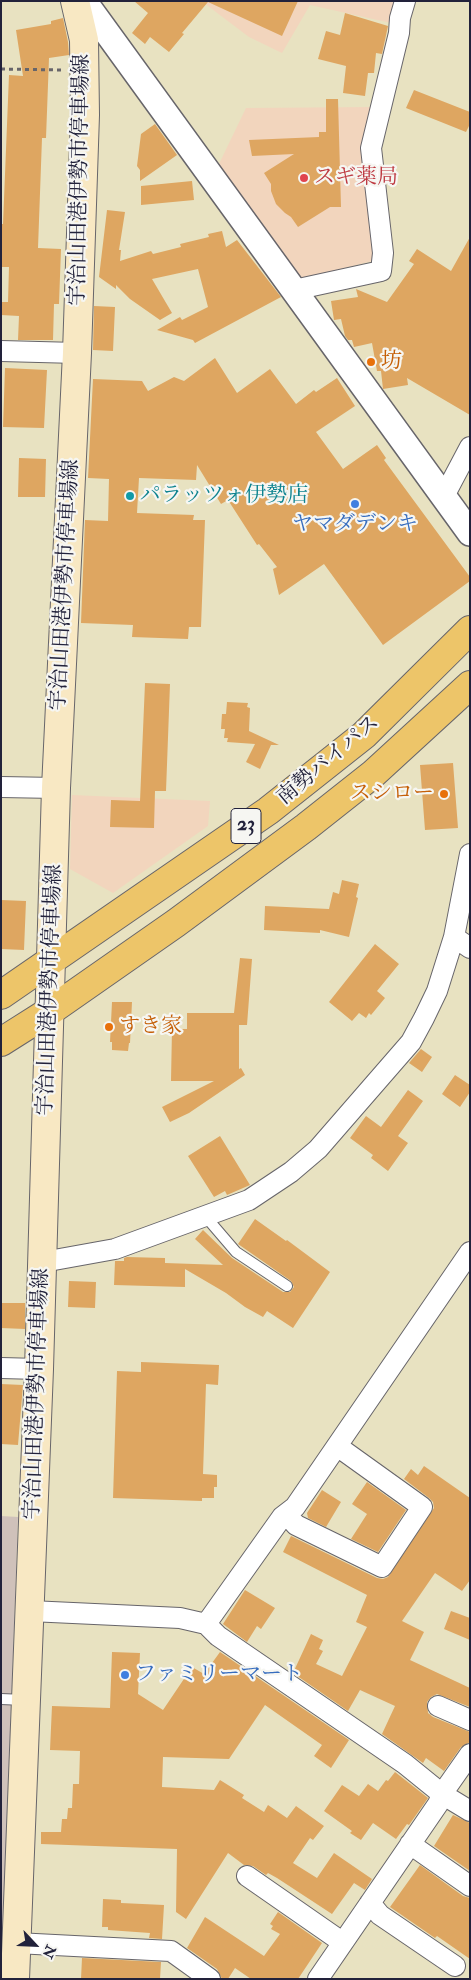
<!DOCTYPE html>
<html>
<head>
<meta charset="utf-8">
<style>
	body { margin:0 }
	#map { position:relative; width:471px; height:1980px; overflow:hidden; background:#e8e2c1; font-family:"IM FELL Double Pica",serif }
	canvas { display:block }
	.frame { position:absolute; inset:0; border:2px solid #22223b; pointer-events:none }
	.north { position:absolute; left:10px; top:1920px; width:50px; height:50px; -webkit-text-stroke:4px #f6f6f2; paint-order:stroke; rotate:115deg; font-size:14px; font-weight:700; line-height:20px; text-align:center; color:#22223b }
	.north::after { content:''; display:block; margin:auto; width:18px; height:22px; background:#22223b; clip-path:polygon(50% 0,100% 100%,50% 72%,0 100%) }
</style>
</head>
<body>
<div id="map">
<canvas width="471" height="1980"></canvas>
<div class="frame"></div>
<div class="north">N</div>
</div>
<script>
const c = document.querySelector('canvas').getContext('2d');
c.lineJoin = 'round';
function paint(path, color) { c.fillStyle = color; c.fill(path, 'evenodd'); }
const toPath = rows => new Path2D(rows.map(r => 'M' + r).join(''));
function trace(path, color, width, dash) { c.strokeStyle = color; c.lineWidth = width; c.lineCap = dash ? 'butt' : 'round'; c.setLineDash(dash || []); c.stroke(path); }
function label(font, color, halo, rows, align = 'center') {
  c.font = font + ' "IM FELL Double Pica","Noto Serif JP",serif'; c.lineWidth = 4.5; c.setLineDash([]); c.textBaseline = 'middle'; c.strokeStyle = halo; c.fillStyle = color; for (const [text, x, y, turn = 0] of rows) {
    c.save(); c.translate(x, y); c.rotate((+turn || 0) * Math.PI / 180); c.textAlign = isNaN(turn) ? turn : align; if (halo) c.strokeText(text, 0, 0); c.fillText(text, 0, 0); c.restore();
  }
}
const built = toPath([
	[204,1,397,1,391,23,310,5,282,53,249,37,204,3],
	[374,107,376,260,298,280,218,166,246,108],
	[72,795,210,801,208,826,113,893,70,869]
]);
const industrial = toPath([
	[1,1516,18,1517,1,1979]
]);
const building = toPath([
	[134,1,298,1,282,36,208,2,182,33,184,34,169,52,150,37,145,44,132,33,148,13],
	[345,13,388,26,382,54,376,53,374,73,368,73,365,96,343,93,346,66,318,59,326,31,340,35],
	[63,18,68,42,69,55,49,58,46,138,42,138,38,248,61,249,59,304,54,304,53,340,18,340,19,316,1,315,1,302,8,302,9,267,1,267,1,224,3,224,9,75,23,76,16,30,51,24,51,21],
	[414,90,470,112,470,124,466,132,406,108],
	[326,99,338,99,341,207,330,207,298,227,291,217,285,213,276,204,271,191,271,184,264,173,294,154,252,156,249,140,319,137,319,132,326,132],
	[155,124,177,155,140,181,140,170,137,166,141,134],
	[192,181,194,200,141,205,141,186],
	[107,210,125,212,119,250,121,250,120,261,151,251,153,254,181,247,180,244,209,237,208,234,222,231,226,247,237,240,281,297,195,343,193,340,157,330,180,317,182,320,208,307,198,269,152,279,172,313,160,320,130,299,116,285,116,289,99,277],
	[470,237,470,415,407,378,408,385,383,389,381,371,377,371,372,343,354,347,352,340,348,340,345,336,341,319,334,320,331,301,358,297,356,289,387,302,414,264,409,261,417,249,451,271],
	[94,306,115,307,113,351,93,350],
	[215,358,237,393,270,369,296,404,314,390,316,392,337,378,355,406,316,432,343,469,377,445,386,458,384,460,470,577,470,581,383,645,324,564,279,595,273,569,277,567,259,544,257,545,228,500,221,504,197,465,196,480,139,478,137,513,194,515,193,520,205,520,201,627,189,627,188,639,132,637,133,625,81,623,85,520,108,521,109,479,88,478,93,379,142,381,148,391,174,377,184,381],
	[5,368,47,370,44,428,3,427],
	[19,458,46,459,45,497,18,497],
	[145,683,170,684,166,791,155,791,154,828,110,827,111,800,140,801],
	[227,702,248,703,247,707,250,708,249,731,279,745,271,745,260,769,246,762,255,744,227,742,228,738,224,738,225,729,221,729,222,714,226,714],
	[453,763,458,828,425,830,420,765],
	[342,880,359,884,356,897,358,898,349,937,320,930,320,933,264,930,265,906,329,909,333,892,339,894],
	[1,900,26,901,24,950,1,949],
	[375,944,399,964,377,991,385,998,371,1015,369,1013,366,1018,359,1013,352,1021,329,1002],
	[240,958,252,959,247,1025,239,1025,239,1069,241,1068,245,1075,189,1113,170,1122,162,1107,214,1081,171,1081,172,1029,187,1029,187,1013,234,1013],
	[112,1002,132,1002,130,1043,129,1043,128,1051,112,1050,112,1042,110,1042],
	[421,1049,432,1057,422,1072,409,1063],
	[455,1075,470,1085,470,1092,460,1107,442,1094],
	[408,1090,423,1101,398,1136,408,1143,388,1171,371,1158,373,1155,350,1138,366,1116,381,1127],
	[220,1136,250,1185,227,1195,225,1191,214,1197,188,1156],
	[255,1219,286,1241,287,1240,330,1272,293,1328,267,1311,263,1317,245,1307,226,1293,185,1269,185,1287,114,1285,115,1261,124,1261,124,1258,127,1257,165,1258,165,1263,223,1265,195,1239,203,1230,232,1258,283,1292,290,1292,294,1287,291,1281,238,1244],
	[69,1281,96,1282,95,1308,68,1307],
	[1,1303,25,1303,25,1329,1,1328],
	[141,1362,219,1365,218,1385,206,1384,203,1474,217,1475,217,1487,214,1487,214,1498,202,1498,202,1501,113,1498,117,1371,141,1372],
	[1,1384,23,1385,18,1445,1,1444],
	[424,1466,470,1498,470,1580,462,1591,435,1573,402,1621,424,1632,410,1660,470,1688,470,1707,437,1694,431,1697,427,1702,428,1713,433,1717,470,1732,470,1742,461,1747,444,1771,426,1758,423,1763,382,1734,395,1706,360,1690,348,1711,293,1673,311,1634,323,1640,319,1649,323,1651,316,1664,342,1676,367,1627,356,1622,367,1595,283,1552,291,1536,377,1578,383,1579,388,1577,434,1508,433,1502,429,1498,404,1479,411,1469,418,1475],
	[367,1482,406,1510,378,1552,351,1539,367,1514,352,1504],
	[322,1490,341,1502,326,1527,308,1518,307,1513],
	[245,1590,275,1608,261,1629,257,1626,247,1642,223,1624],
	[451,1611,470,1618,470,1640,444,1629],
	[112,1652,140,1653,138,1694,163,1710,192,1667,204,1674,220,1652,349,1740,331,1768,314,1756,322,1745,265,1705,229,1759,163,1757,162,1787,214,1790,220,1780,244,1795,242,1798,264,1812,268,1805,287,1818,296,1806,324,1826,313,1840,310,1838,293,1863,317,1878,334,1853,372,1879,365,1890,354,1883,332,1914,277,1878,268,1873,266,1875,253,1866,244,1865,228,1853,186,1919,176,1912,177,1849,41,1844,41,1832,61,1832,62,1819,67,1819,68,1808,72,1808,73,1784,79,1784,80,1751,50,1750,52,1706,110,1708],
	[395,1772,428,1798,409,1825,407,1824,396,1839,373,1823,361,1840,350,1833,352,1831,324,1811,342,1785,359,1796,368,1784,378,1791,386,1780,388,1781],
	[453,1815,470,1823,470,1871,434,1846],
	[420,1865,463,1896,470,1898,470,1959,437,1936,435,1938,390,1907],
	[103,1899,121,1900,121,1903,164,1905,162,1939,149,1938,150,1933,108,1930,108,1927,102,1927],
	[278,1912,322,1943,298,1979,251,1979,235,1968,228,1979,222,1979,217,1969,187,1948,205,1917,264,1956,280,1934,271,1929,273,1926,270,1924],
	[82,1958,161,1962,160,1979,81,1979]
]);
const path = toPath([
	[1,69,62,70]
]);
const service = toPath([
	[206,1217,236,1252,287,1286],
	[1,1699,25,1700]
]);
const minor = toPath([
	[294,290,381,271,383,253,371,148,399,33,400,18,405,1],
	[1,351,77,353],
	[443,498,470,447],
	[1,787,56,788],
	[454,937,470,948],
	[43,1262,115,1249,249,1200,291,1172,318,1149,411,1042,424,1018,437,991,454,937,470,854],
	[1,1368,39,1369],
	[286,1514,296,1525,382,1567,422,1507,337,1446],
	[30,1611,180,1618,206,1624,218,1636,405,1764,442,1794,470,1811],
	[206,1624,282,1517,295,1507,470,1252],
	[438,1706,470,1720],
	[410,1844,470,1886],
	[247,1876,342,1942],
	[370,1903,380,1915,455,1966],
	[16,1943,171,1951,210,1979],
	[318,1979,438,1804,442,1794,470,1754]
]);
const tertiary = toPath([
	[84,1,470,533]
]);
const secondary = toPath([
	[15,1979,39,1369,56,788,77,353,85,115,84,40,75,1]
]);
const trunk = toPath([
	[1,995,268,811,364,735,470,630],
	[1,1042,50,1011,176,923,306,827,373,774,470,685]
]);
const markers = [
	[304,178,5,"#e0444e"],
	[371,362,5,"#e8710a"],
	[130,496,5,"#0f9aa8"],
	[355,504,5,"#3f7fe0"],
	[444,794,5,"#e8710a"],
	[109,1027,5,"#e8710a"],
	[125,1675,5,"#3f7fe0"]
];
const shields = [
	[246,826,30]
];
const shieldNames = [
	["23",246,826]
];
const healthNames = [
	["スギ薬局",314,178]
];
const streetNames = [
	["宇治山田港伊勢市停車場線",81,180,-89],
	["宇治山田港伊勢市停車場線",66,585,-87],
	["南勢バイパス",329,761,-40],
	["宇治山田港伊勢市停車場線",51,990,-88],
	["宇治山田港伊勢市停車場線",38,1394,-88]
];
const foodNames = [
	["坊",381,362],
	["スシロー",434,794,"right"],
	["すき家",119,1027]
];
const cultureNames = [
	["パラッツォ伊勢店",140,496]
];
const shopNames = [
	["ヤマダデンキ",355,525],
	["ファミリーマート",135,1675,"left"]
];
paint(built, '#f2d5bd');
paint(industrial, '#cfc1ba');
paint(building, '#dea661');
trace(service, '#67656a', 12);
trace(minor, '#67656a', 22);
trace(tertiary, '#67656a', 28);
trace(secondary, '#67656a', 30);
trace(trunk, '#67656a', 30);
trace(path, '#67656a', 3, [4, 4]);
trace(service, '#fff', 10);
trace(minor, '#fff', 20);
trace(tertiary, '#fff', 25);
trace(secondary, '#f8e8c3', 28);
trace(trunk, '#edc569', 28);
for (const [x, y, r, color] of markers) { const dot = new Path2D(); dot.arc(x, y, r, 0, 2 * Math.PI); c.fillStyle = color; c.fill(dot); trace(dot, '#f6f6f2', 2); }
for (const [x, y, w] of shields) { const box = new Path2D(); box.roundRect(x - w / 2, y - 17.5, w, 35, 4); c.fillStyle = '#f6f6f2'; c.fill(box); trace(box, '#22223b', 1); }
label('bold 20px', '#22223b', null, shieldNames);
label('21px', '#be3a42', '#f6f6f2', healthNames, 'left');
label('21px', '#22223b', '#f6f6f2', streetNames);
label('21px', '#c56008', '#f6f6f2', foodNames, 'left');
label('21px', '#0d838f', '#f6f6f2', cultureNames, 'left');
label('21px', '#366cbe', '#f6f6f2', shopNames);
</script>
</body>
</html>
